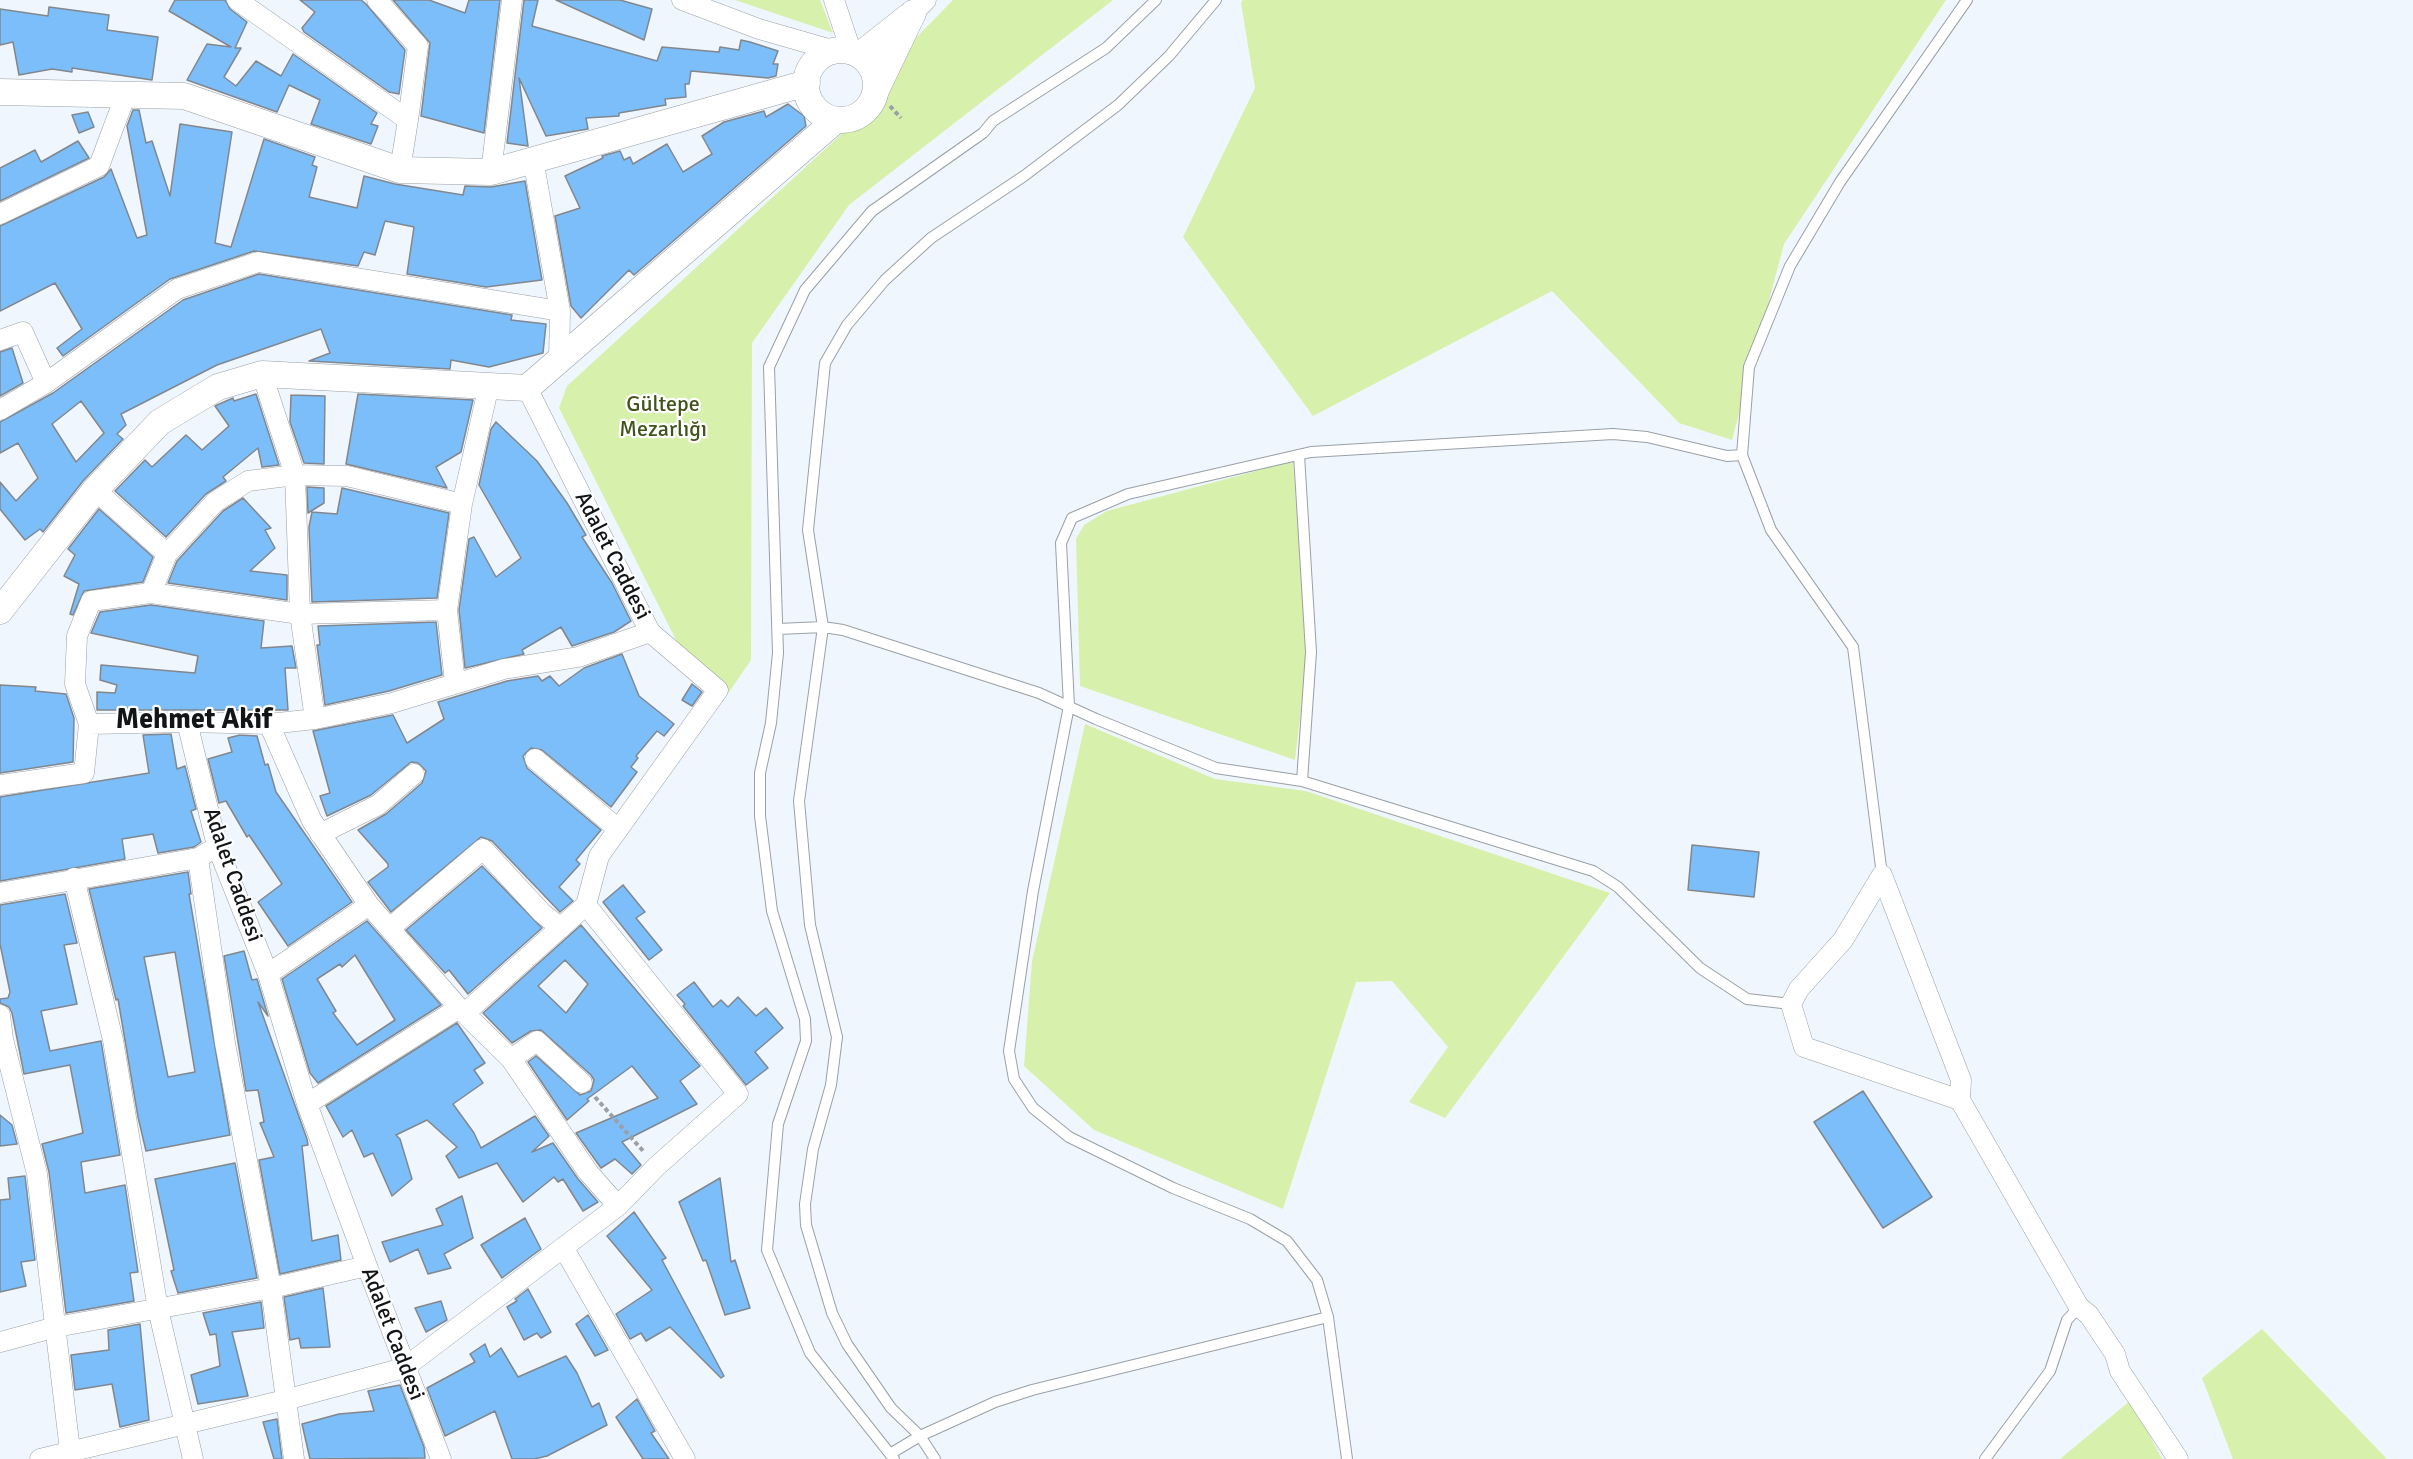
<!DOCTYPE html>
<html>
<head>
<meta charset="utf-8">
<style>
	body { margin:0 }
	canvas { display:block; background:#f0f6fd }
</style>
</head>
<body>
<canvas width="2413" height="1459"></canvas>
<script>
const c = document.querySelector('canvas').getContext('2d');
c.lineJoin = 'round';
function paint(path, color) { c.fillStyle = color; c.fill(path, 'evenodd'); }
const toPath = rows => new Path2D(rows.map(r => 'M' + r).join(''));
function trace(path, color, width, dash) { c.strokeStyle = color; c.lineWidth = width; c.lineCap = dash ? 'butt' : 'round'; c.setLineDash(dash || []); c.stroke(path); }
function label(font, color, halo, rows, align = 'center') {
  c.font = font + ' Signika,sans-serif'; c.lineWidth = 4.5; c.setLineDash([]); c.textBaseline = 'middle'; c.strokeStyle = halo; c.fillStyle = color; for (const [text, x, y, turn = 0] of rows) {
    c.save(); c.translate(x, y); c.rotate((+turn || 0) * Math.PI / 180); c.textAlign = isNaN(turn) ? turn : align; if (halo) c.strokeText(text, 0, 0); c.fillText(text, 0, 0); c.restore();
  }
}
const green = toPath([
	[735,0,820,0,833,33],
	[953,0,1113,0,849,205,752,343,751,660,727,695,677,642,559,408,567,386,882,97,913,41],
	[1243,0,1946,0,1784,244,1732,440,1679,423,1552,291,1313,416,1183,237,1255,88,1241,3],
	[1293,461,1307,659,1295,760,1080,686,1076,539,1084,525,1107,511],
	[1085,724,1215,779,1306,791,1610,893,1445,1118,1409,1102,1448,1047,1392,981,1356,982,1283,1209,1094,1130,1024,1066,1032,961],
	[2262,1329,2387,1459,2233,1459,2202,1378],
	[2131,1400,2162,1459,2060,1459]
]);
const building = toPath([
	[175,0,225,0,230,9,247,22,235,48,241,48,224,77,236,86,256,61,281,76,293,54,377,113,371,124,378,126,371,144,311,124,320,100,289,85,277,112,187,80,207,44,231,47,169,11,175,0],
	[300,0,361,0,366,4,405,50,399,94,389,92,304,32,302,28,315,12,300,0],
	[393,0,429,0,465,13,469,0,500,0,484,133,421,116,430,43,393,0],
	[524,0,538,0,532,26,657,61,662,47,719,52,720,47,739,50,741,40,750,42,778,51,773,64,778,64,776,76,768,78,691,71,689,84,685,84,686,97,665,99,666,105,619,113,619,116,586,118,588,129,546,136,519,78,528,146,507,143,524,0],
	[556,0,620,0,652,9,644,40,556,0],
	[49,7,109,15,107,30,158,37,152,80,72,68,72,72,52,69,19,75,13,42,0,45,0,9,48,16,49,7],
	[788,104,804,116,806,126,634,275,629,270,581,318,571,306,555,216,580,208,565,176,603,158,602,156,620,151,624,160,630,157,633,164,667,144,683,172,712,154,702,136,724,122,764,111,766,117,788,104],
	[133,110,139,110,146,143,152,141,170,196,180,124,232,132,215,243,231,247,264,139,315,157,312,165,317,167,309,197,357,208,364,176,395,184,463,195,465,186,491,187,525,181,542,280,486,287,407,274,414,227,385,221,375,255,364,252,358,266,254,251,170,279,63,356,57,348,82,329,55,283,0,311,0,226,104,177,111,169,137,238,147,235,127,126,133,110],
	[88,112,94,127,79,133,72,115,88,112],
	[78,141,89,158,0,201,0,168,35,150,41,162,78,141],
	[259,274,512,315,511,320,546,324,543,353,489,367,451,360,450,369,309,361,330,353,321,329,217,365,121,414,126,425,117,434,123,439,83,481,43,532,40,529,25,540,0,509,0,482,16,501,38,478,18,443,0,453,0,422,53,393,183,300,259,274],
	[81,401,104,433,76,462,52,424,81,401],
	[12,348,23,383,0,396,0,352,12,348],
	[256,394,279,465,262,467,258,448,223,477,226,481,206,494,166,537,115,491,145,460,152,467,186,435,202,450,229,426,215,406,233,398,234,401,256,394],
	[358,394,473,400,461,452,436,467,447,488,346,464,358,394],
	[291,395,325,396,324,464,304,463,290,422,291,395],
	[496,422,537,461,567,503,586,535,582,537,612,583,631,621,614,632,572,646,561,627,522,650,524,654,465,668,459,610,469,539,474,537,496,577,521,558,479,485,491,429,496,422],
	[307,487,324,488,324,503,308,513,307,487],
	[342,488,449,513,437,598,312,602,309,527,312,512,337,514,342,488],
	[243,498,271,528,265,530,275,548,250,571,287,575,287,600,168,583,177,561,223,511,243,498],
	[99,509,153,557,143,582,84,591,73,615,70,614,79,584,64,576,75,555,68,549,99,509],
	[151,605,264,621,261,648,292,646,296,668,285,668,288,710,97,710,97,692,115,693,117,685,100,680,101,665,195,673,198,656,91,633,100,612,151,605],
	[436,622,442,675,389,691,325,705,317,645,320,645,318,626,436,622],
	[622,654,639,696,674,724,664,736,657,731,636,756,638,758,631,767,637,772,611,807,542,750,531,748,523,756,527,768,601,830,576,860,580,864,559,887,573,901,560,912,492,841,481,837,391,912,368,882,388,867,388,864,358,830,386,814,422,783,426,771,418,763,411,762,371,795,327,816,320,796,330,793,313,731,393,715,407,743,444,719,438,702,507,681,538,676,542,681,550,676,559,686,584,668,622,654],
	[692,684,702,692,692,706,682,700,692,684],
	[0,685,36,687,35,691,66,694,74,718,73,762,0,773,0,685],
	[171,734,177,769,185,766,196,809,191,811,201,842,194,847,158,853,153,834,122,839,125,859,0,881,0,797,149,773,143,735,171,734],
	[240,735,257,736,265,765,268,764,276,792,352,902,288,946,258,902,282,884,249,835,247,837,226,801,219,803,208,759,232,752,228,738,240,735],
	[1692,845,1759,852,1754,897,1688,890,1692,845],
	[482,866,542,928,468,994,449,970,445,973,406,930,482,866],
	[188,872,191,894,189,894,230,1135,146,1151,138,1117,118,999,116,1000,89,889,188,872],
	[175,952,195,1072,168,1077,144,957,175,952],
	[623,885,645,912,636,918,662,950,649,960,603,902,623,885],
	[65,894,77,943,64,945,77,1004,41,1011,50,1051,101,1041,120,1155,81,1162,85,1193,125,1185,138,1272,130,1273,134,1301,66,1313,49,1172,42,1144,83,1133,70,1065,24,1074,12,1013,9,1007,0,1003,0,999,8,998,10,992,0,944,0,905,65,894],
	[367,921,441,1005,318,1083,310,1073,282,979,367,921],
	[355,955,395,1020,357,1045,333,1013,336,1011,317,979,340,964,342,967,355,955],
	[581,925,700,1066,680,1081,697,1104,622,1142,641,1165,632,1174,615,1159,601,1168,576,1133,658,1098,632,1066,587,1099,589,1101,567,1120,528,1062,536,1056,580,1095,591,1091,594,1080,591,1075,541,1030,531,1031,512,1043,483,1013,581,925],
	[565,960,588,984,566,1013,538,986,565,960],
	[244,951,252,980,257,979,268,1016,258,1002,307,1139,308,1145,302,1146,312,1241,338,1235,341,1260,280,1274,259,1160,274,1157,260,1123,264,1122,258,1090,246,1091,224,956,244,951],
	[694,982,713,1007,721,1000,728,1007,738,997,756,1016,766,1008,783,1028,755,1052,768,1068,746,1085,683,1006,685,1004,677,995,694,982],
	[457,1023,485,1063,474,1070,483,1083,453,1104,474,1133,481,1148,535,1116,549,1136,532,1152,553,1143,578,1179,598,1202,583,1211,563,1179,558,1182,554,1177,523,1202,497,1163,459,1178,446,1156,457,1147,427,1120,396,1135,400,1139,412,1179,392,1196,373,1153,364,1157,352,1130,343,1137,326,1106,457,1023],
	[1863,1091,1932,1197,1883,1228,1814,1122,1863,1091],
	[0,1115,12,1125,17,1144,0,1146,0,1115],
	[235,1163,257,1278,178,1293,171,1271,174,1270,155,1179,235,1163],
	[25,1176,35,1260,21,1262,26,1286,0,1292,0,1200,10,1199,8,1178,25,1176],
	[720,1178,731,1262,735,1260,750,1308,725,1315,706,1260,703,1261,679,1202,720,1178],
	[462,1196,473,1238,444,1254,451,1268,428,1274,418,1249,390,1262,382,1242,443,1225,436,1209,462,1196],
	[634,1212,666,1258,662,1260,724,1376,721,1378,670,1327,646,1341,641,1333,630,1339,616,1314,652,1290,607,1236,634,1212],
	[525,1218,541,1249,502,1278,481,1245,525,1218],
	[323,1288,330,1347,301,1348,299,1338,290,1340,284,1297,323,1288],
	[528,1289,551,1332,541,1338,537,1333,524,1340,507,1307,517,1301,515,1299,528,1289],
	[441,1301,447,1320,426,1332,415,1308,441,1301],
	[261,1302,264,1328,232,1332,248,1396,198,1404,191,1375,220,1366,216,1334,210,1335,203,1313,261,1302],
	[588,1315,608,1350,595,1356,576,1324,588,1315],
	[140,1324,149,1420,120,1427,112,1384,75,1390,71,1355,109,1350,108,1330,140,1324],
	[485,1344,490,1357,501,1348,518,1377,566,1356,577,1373,592,1407,599,1403,607,1425,547,1456,534,1459,512,1459,495,1411,445,1436,427,1388,475,1362,470,1354,485,1344],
	[400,1385,424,1447,425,1458,310,1459,302,1424,339,1414,374,1411,368,1391,400,1385],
	[637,1399,655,1431,651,1433,669,1459,643,1459,616,1417,637,1399],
	[277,1419,282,1459,274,1459,263,1422,277,1419]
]);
const path = toPath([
	[890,106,901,118],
	[595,1097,644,1152]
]);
const service = toPath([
	[1299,455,1311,652,1302,781],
	[778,629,823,627,843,630,1039,693,1096,719,1216,768,1302,781,1593,871,1618,887,1700,968,1747,999,1791,1004],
	[1882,875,1853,647,1771,530,1742,455,1749,367,1790,266,1840,182,1967,0],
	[890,1454,920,1436,995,1402,1032,1390,1328,1317],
	[894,1459,810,1353,767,1250,778,1124,806,1041,805,1019,772,911,760,816,760,773,771,723,778,653,769,367,805,290,872,211,983,133,993,121,1106,48,1156,0],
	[935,1459,920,1436,891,1408,847,1344,832,1313,806,1225,805,1204,813,1149,831,1085,837,1037,810,925,799,801,823,627,808,530,825,363,847,325,885,280,931,238,1024,176,1118,105,1169,56,1216,0],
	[1347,1459,1328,1317,1317,1280,1287,1241,1250,1219,1173,1188,1069,1137,1033,1108,1014,1079,1009,1051,1033,891,1069,706,1061,543,1072,518,1128,494,1311,452,1613,434,1647,437,1727,456,1742,455],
	[1985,1459,2050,1371,2067,1320,2079,1307]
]);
const minor = toPath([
	[237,0,408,120,400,170],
	[377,0,418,46,408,120],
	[682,0,759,29,832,50],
	[834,0,851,51],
	[913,13,926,0],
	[533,159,560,311],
	[491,172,512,0],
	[0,214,99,166,126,94],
	[0,340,23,332,46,383],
	[262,374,295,475,300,614,315,719],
	[0,410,46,383,177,289,258,262,560,311,559,360],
	[95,490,167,554],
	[151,593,167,554,215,502,248,481,295,475,347,476,462,504],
	[455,683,447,610,462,504,489,385],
	[89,724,187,722],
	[269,724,312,821,369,905,459,1008,511,1059,588,1172,618,1206],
	[535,759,618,829],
	[0,785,84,773,89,724,75,684,77,636,91,601,151,593,300,614,447,610],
	[320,834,378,805,414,774],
	[198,858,225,1043,271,1288,294,1459],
	[1882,875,1961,1080,1960,1100,2079,1307,2089,1315,2115,1354,2120,1371,2178,1459],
	[1882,875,1843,940,1799,989,1791,1004,1804,1047,1960,1100],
	[74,878,113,1040,158,1309,193,1459],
	[0,893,198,858,208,852],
	[391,927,483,849,542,913,561,928],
	[268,974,369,905],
	[465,1013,586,905],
	[0,1015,3,1039,37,1174,71,1459],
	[511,1059,537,1041,582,1083],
	[307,1104,459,1008],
	[563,1247,685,1459],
	[0,1342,56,1327,271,1288,367,1266],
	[40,1459,285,1400,404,1368,618,1206,657,1166,738,1094,586,905,599,856,718,690,650,632],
	[441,1459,367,1266,307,1104,268,974,217,846,187,722,269,724,315,719,392,703,504,669,578,657,650,632,527,388]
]);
const tertiary = toPath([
	'806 85a35 35 0 1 1 70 0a35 35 0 1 1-70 0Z',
	[860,55,908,17],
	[876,90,913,13],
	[0,92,184,96,400,170,491,172,807,83],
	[0,611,95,490,160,422,218,387,262,374,527,388,836,120]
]);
const parkNames = [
	["Gültepe",663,405],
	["Mezarlığı",663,430]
];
const streetNames = [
	["Adalet Caddesi",612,556,63],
	["Adalet Caddesi",232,875,71],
	["Adalet Caddesi",392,1334,69]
];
const districtNames = [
	["Mehmet Akif",194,721]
];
paint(green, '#d7f1ac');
paint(building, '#7bbefa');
trace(building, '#81878d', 1.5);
trace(service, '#99a0a6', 12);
trace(minor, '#99a0a6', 21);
trace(tertiary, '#99a0a6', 27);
trace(path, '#9ba0a5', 4, [4.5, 3]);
trace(service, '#fff', 10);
trace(minor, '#fff', 20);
trace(tertiary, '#fff', 26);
label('22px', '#41531a', '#fff', parkNames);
label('22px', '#121517', '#fff', streetNames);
label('bold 28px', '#121517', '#fff', districtNames);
</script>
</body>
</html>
